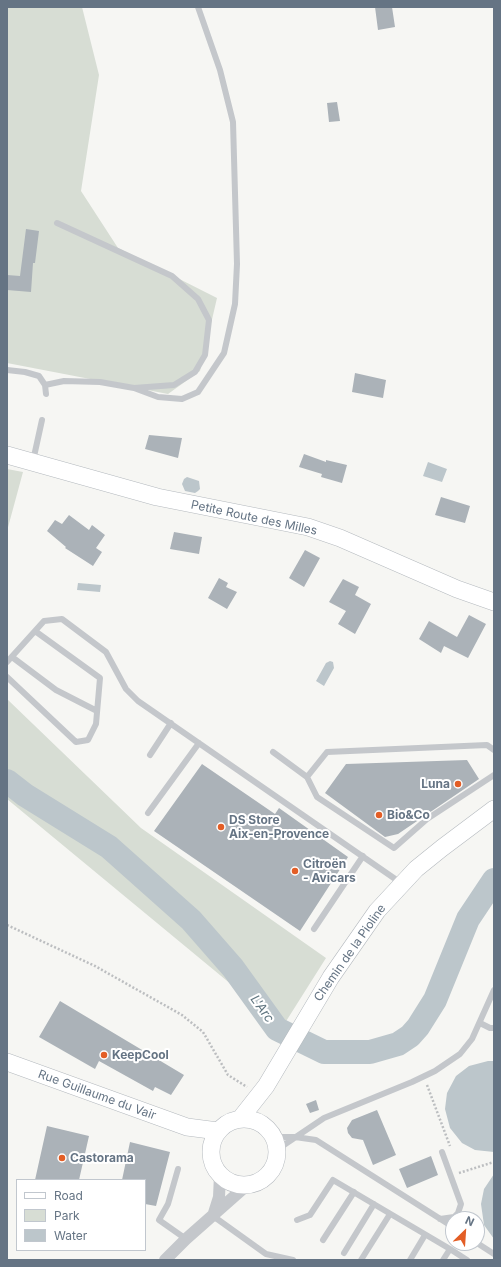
<!DOCTYPE html>
<html>
<head>
<meta charset="utf-8">
<style>
	body { margin:0 }
	#map { position:relative; width:501px; height:1267px; overflow:hidden; background:#f6f6f3; font-family:Inter,sans-serif }
	canvas { display:block }
	.frame { position:absolute; inset:0; border:8px solid #657484; pointer-events:none }
	.legend { position:absolute; left:16px; top:1179px; width:130px; height:72px; box-sizing:border-box; background:#fff; border:1px solid #c1c7ce; margin:0; padding:5px 7px; list-style:none; font-size:12px; color:#657484 }
	.legend li { display:flex; align-items:center; gap:8px; height:20px }
	.legend b { width:20px; border:1px solid #c1c7ce }
	.north { position:absolute; left:445px; top:1211px; width:40px; height:40px; box-sizing:border-box; background:#fff; border:1px solid #c1c7ce; border-radius:50%; rotate:25deg; font-size:11px; font-weight:700; line-height:16px; text-align:center; color:#657484 }
	.north::after { content:''; display:block; margin:auto; width:14px; height:18px; background:#e35e26; clip-path:polygon(50% 0,100% 100%,50% 72%,0 100%) }
</style>
</head>
<body>
<div id="map">
<canvas width="501" height="1267"></canvas>
<div class="frame"></div>
<ul class="legend">
<li><b style="height:5px;background:#fff"></b>Road</li>
<li><b style="height:11px;background:#d7ddd4"></b>Park</li>
<li><b style="height:11px;background:#bcc6cb"></b>Water</li>
</ul>
<div class="north">N</div>
</div>
<script>
const c = document.querySelector('canvas').getContext('2d');
c.lineJoin = 'round';
function paint(path, color) { c.fillStyle = color; c.fill(path, 'evenodd'); }
const toPath = rows => new Path2D(rows.map(r => 'M' + r).join(''));
function trace(path, color, width, dash) { c.strokeStyle = color; c.lineWidth = width; c.lineCap = dash ? 'butt' : 'round'; c.setLineDash(dash || []); c.stroke(path); }
function label(font, color, halo, rows, align = 'center') {
  c.font = font + ' Inter,sans-serif'; c.lineWidth = 4; c.setLineDash([]); c.textBaseline = 'middle'; c.strokeStyle = halo; c.fillStyle = color; for (const [text, x, y, turn = 0] of rows) {
    c.save(); c.translate(x, y); c.rotate((+turn || 0) * Math.PI / 180); c.textAlign = isNaN(turn) ? turn : align; if (halo) c.strokeText(text, 0, 0); c.fillText(text, 0, 0); c.restore();
  }
}
const green = toPath([
	[7,7,82,7,99,75,81,191,118,248,217,298,200,371,168,394,7,363],
	[7,469,23,472,7,531],
	[7,699,141,828,326,958,278,1034,232,985,7,799]
]);
const water = toPath([
	[428,462,447,469,442,482,423,476],
	[187,477,199,481,200,489,198,491,195,493,185,491,182,484,184,479],
	[78,583,101,585,100,592,77,590],
	[330,661,333,662,334,668,324,686,316,681,326,663],
	[488,1061,494,1061,494,1152,475,1150,462,1143,450,1128,445,1109,447,1093,456,1076,469,1066],
	[494,1174,494,1239,484,1225,481,1204,484,1189]
]);
const river = toPath([
	[7,781,25,795,109,847,191,920,233,968,277,1029,324,1052,370,1052,398,1044,410,1036,418,1027,435,1000,468,919,494,880]
]);
const building = toPath([
	[375,7,392,7,395,27,378,30],
	[337,102,340,121,329,122,327,103],
	[26,229,39,231,35,263,33,263,31,292,7,290,7,275,20,276],
	[355,373,386,380,383,398,352,392],
	[149,435,182,438,178,458,145,449],
	[304,454,326,462,326,460,347,465,342,483,321,477,322,474,299,467],
	[441,497,470,506,465,523,435,515],
	[69,515,89,530,92,525,105,535,96,548,102,552,93,566,65,548,66,547,47,531,55,520,62,524],
	[174,532,202,537,199,554,170,549],
	[305,550,320,558,304,587,289,578],
	[219,578,228,583,226,587,237,592,227,609,208,598],
	[343,579,359,587,355,595,371,604,355,634,338,624,346,611,329,602],
	[469,615,486,624,468,658,444,646,441,653,419,639,429,621,457,637],
	[467,760,479,779,398,834,385,837,325,793,346,764],
	[202,764,275,814,279,808,348,857,300,931,154,831],
	[60,1001,184,1075,171,1095,155,1087,153,1091,99,1061,95,1069,39,1037],
	[316,1100,319,1110,310,1113,306,1104],
	[377,1110,396,1155,373,1165,363,1140,352,1138,348,1133,347,1128,352,1120],
	[47,1126,89,1136,79,1180,35,1180],
	[130,1142,170,1152,156,1206,145,1204,145,1180,122,1180],
	[431,1156,438,1175,407,1188,399,1169]
]);
const path = toPath([
	[7,925,95,966,182,1015,203,1032,228,1075,247,1087],
	[427,1085,450,1146],
	[459,1173,494,1162]
]);
const service = toPath([
	[7,370,25,372,39,376,45,385,46,394],
	[45,385,64,381,100,382,134,388,174,385,195,372,205,355,209,320,198,299,172,276,57,223],
	[134,388,158,397,182,399,198,392,224,353,235,304,237,264,233,122,220,70,198,7],
	[33,461,42,420],
	[12,657,56,690,97,711],
	[7,662,44,621,62,619,106,652,126,689,138,701,401,883],
	[7,677,76,742,88,740,96,724,100,678,35,631],
	[273,752,307,777,317,797,394,848,427,819,494,775],
	[150,755,171,723],
	[307,777,327,752,487,745,494,750],
	[148,813,199,743],
	[314,929,363,856],
	[480,1023,490,1028,494,1028],
	[274,1137,295,1137,316,1140,453,1227],
	[278,1149,324,1118,412,1082,435,1071,460,1054,472,1039,494,990],
	[178,1169,168,1204,159,1220,186,1239],
	[213,1216,266,1254,293,1260],
	[440,1219,454,1217,458,1213,461,1204,442,1152],
	[297,1220,310,1215,333,1180,450,1249],
	[323,1240,354,1192],
	[477,1243,494,1254],
	[344,1253,374,1204],
	[361,1260,390,1214],
	[410,1260,425,1235],
	[443,1260,450,1249,467,1260]
]);
const minor = toPath([
	[213,1216,219,1197,220,1175],
	[165,1260,186,1239,246,1186]
]);
const secondary = toPath([
	[7,455,157,497,308,527,340,538,457,589,494,602],
	[7,1062,187,1127,218,1131],
	'211 1152a33 33 0 1 1 66 0a33 33 0 1 1-66 0Z',
	[240,1119,266,1086,331,977,377,911,416,869,442,848,494,809]
]);
const markers = [
	[458,784,4,"#e35e26"],
	[379,815,4,"#e35e26"],
	[221,827,4,"#e35e26"],
	[295,871,4,"#e35e26"],
	[104,1055,4,"#e35e26"],
	[62,1158,4,"#e35e26"]
];
const streetNames = [
	["Petite Route des Milles",254,518,12],
	["Chemin de la Pioline",350,953,-55],
	["Rue Guillaume du Vair",97,1095,20]
];
const poiNames = [
	["Luna",450,784,"right"],
	["Bio&Co",387,815],
	["DS Store",229,820],
	["Aix-en-Provence",229,834],
	["Citroën",303,864],
	["- Avicars",303,878],
	["KeepCool",112,1055],
	["Castorama",70,1158]
];
const waterNames = [
	["L'Arc",262,1009,54]
];
paint(green, '#d7ddd4');
paint(water, '#bcc6cb');
trace(river, '#bcc6cb', 24);
paint(building, '#abb2b8');
trace(secondary, '#b4b9be', 18);
trace(path, '#bcbec0', 2.5, [2, 2]);
trace(service, '#c4c7cb', 6);
trace(minor, '#c4c7cb', 12);
trace(secondary, '#fff', 17);
for (const [x, y, r, color] of markers) { const dot = new Path2D(); dot.arc(x, y, r, 0, 2 * Math.PI); c.fillStyle = color; c.fill(dot); trace(dot, '#fff', 1.5); }
label('12px', '#657484', '#fff', streetNames);
label('bold 12px', '#657484', '#fff', poiNames, 'left');
label('italic 13px', '#617680', '#fff', waterNames);
</script>
</body>
</html>
